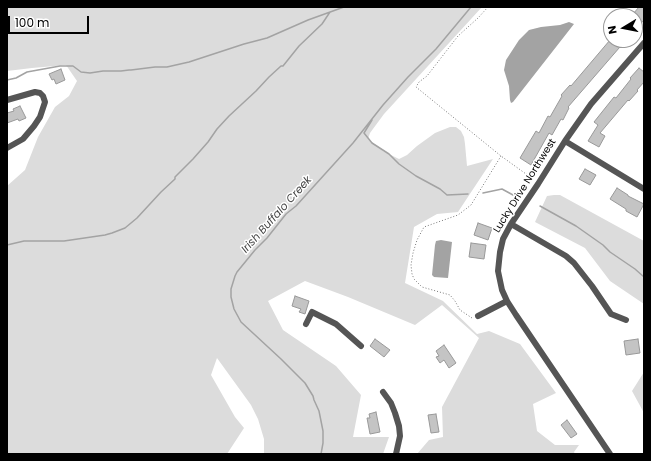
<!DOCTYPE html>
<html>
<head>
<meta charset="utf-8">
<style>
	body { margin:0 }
	#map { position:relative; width:651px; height:461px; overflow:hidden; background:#fff; font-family:Poppins,sans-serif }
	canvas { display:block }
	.frame { position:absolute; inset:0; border:8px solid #000; pointer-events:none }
	.north { position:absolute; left:603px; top:8px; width:40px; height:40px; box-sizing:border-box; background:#fff; border:1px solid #999; border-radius:50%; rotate:260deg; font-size:11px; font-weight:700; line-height:16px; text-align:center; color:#000 }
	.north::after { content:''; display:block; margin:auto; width:14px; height:18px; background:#000; clip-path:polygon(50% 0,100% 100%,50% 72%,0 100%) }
	.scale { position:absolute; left:8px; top:16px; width:81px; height:18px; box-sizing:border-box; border:2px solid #000; border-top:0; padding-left:5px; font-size:12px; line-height:14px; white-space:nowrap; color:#000; -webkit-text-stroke:3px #fff; paint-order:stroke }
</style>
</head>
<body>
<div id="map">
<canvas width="651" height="461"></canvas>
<div class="frame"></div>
<div class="north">N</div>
<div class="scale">100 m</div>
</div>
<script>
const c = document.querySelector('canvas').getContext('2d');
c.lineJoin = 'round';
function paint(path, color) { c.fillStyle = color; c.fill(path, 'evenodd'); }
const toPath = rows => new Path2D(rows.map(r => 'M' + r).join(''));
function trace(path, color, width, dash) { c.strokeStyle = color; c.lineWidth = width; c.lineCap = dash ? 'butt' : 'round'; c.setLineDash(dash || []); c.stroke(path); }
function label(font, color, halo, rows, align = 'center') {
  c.font = font + ' Poppins,sans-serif'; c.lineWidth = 3; c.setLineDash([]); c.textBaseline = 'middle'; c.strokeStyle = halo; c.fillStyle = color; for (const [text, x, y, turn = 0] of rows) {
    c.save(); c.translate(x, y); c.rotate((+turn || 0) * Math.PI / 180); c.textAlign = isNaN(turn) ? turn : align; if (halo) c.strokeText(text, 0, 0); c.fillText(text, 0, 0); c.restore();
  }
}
const green = toPath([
	[7,7,482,7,384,114,370,133,368,139,383,151,399,159,407,155,417,146,435,133,450,127,456,127,461,131,464,137,465,144,467,166,493,159,458,212,437,214,414,227,405,283,443,301,477,334,489,331,520,344,556,393,533,404,537,431,555,445,579,445,574,452,575,454,417,454,429,440,443,437,442,407,479,338,442,305,415,325,348,297,305,281,268,301,283,330,336,366,361,395,353,437,389,437,383,454,264,454,264,439,258,419,251,405,217,358,211,375,235,417,244,428,227,454,7,454,7,186,25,170,38,137,55,107,69,96,77,81,66,65,32,68,7,71],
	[554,195,560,195,644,241,644,304,610,281,585,248,535,222,547,196],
	[644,372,644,413,632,391]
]);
const water = toPath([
	[569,22,574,24,513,102,511,103,510,100,509,86,504,70,506,60,519,40,529,30,541,27,560,25],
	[441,240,452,242,448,278,434,277,432,275,435,245,436,241]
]);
const stream = toPath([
	[7,80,16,78,27,72,60,66,73,66,81,72,90,73,103,71,121,71,129,70,131,70,155,67,167,67,189,62,244,44,267,38,308,20,344,7],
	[372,120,364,133,372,143,389,154,399,164,416,176,440,189,447,195,468,194],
	[483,193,502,189,513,195],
	[540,206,576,226,603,245,610,252,635,269,644,277],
	[7,245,24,241,64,241,105,235,112,233,125,228,137,218,161,192,175,179,175,177,193,159,208,142,217,129,229,116,256,91,269,77,281,66,283,66,299,46,322,24,330,12],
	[321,454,323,443,323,431,319,411,314,400,313,396,305,383,281,359,241,322,234,309,231,297,231,289,235,276,237,272,255,250,267,238,286,214,296,206,353,143,383,105,408,77,436,49,471,7]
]);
const building = toPath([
	[639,7,644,7,644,20,635,30,635,15,633,14,639,7],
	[610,40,626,40,568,107,569,108,563,120,561,119,552,135,549,133,531,165,520,158,536,131,539,133,548,116,550,117,562,96,561,95,570,85,571,86,610,40],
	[639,68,644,72,644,82,637,90,638,91,629,101,628,100,600,133,605,136,599,147,588,141,598,125,594,122,614,97,616,98,631,79,630,78,639,68],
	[61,69,65,80,56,84,54,79,52,80,49,74,61,69],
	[20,106,26,118,19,121,18,119,7,123,7,113,14,111,13,109,20,106],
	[585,169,596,175,590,185,579,179,585,169],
	[617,188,628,195,628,196,644,204,637,217,626,211,626,209,610,199,617,188],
	[478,223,492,228,488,240,474,235,478,223],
	[471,243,486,245,484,259,469,257,471,243],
	[295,296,309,301,305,314,299,312,301,309,292,306,295,296],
	[375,339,390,350,384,357,370,346,375,339],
	[638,339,640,353,626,355,624,341,638,339],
	[444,345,456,363,449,368,444,360,440,363,436,357,439,356,436,351,444,345],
	[376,412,380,432,370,434,367,418,370,418,369,414,376,412],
	[436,414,439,432,431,433,428,415,436,414],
	[567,420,577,434,571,438,561,425,567,420]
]);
const path = toPath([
	[488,7,478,18,458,36,427,76,419,82,416,87,501,156,533,179],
	[472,318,460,310,455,301,450,295,422,287,414,279,412,274,411,265,413,253,417,240,424,227,458,215,471,205,501,156]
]);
const minor = toPath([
	[7,100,35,92,40,93,43,96,45,102,40,117,34,126,23,139,7,148],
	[565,141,644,189],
	[511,224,566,256,574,263,592,286,611,314,626,320],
	[478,316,507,301],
	[306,324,312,312,336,324,361,346],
	[383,392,391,403,395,413,399,426,400,436,396,454],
	[610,454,516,315,507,301,502,290,498,271,500,252,503,239,511,224,538,184,565,141,591,104,644,43]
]);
const streetNames = [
	["Lucky Drive Northwest",525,186,-58]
];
const waterNames = [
	["Irish Buffalo Creek",277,215,-48]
];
paint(green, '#dcdcdc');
paint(water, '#a3a3a3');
trace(stream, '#a3a3a3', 1.5);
paint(building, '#c4c4c4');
trace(building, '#999', 1);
trace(path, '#777', 1, [1, 2]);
trace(minor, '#555', 6);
label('10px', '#000', '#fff', streetNames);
label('italic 11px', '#444', '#fff', waterNames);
</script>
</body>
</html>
